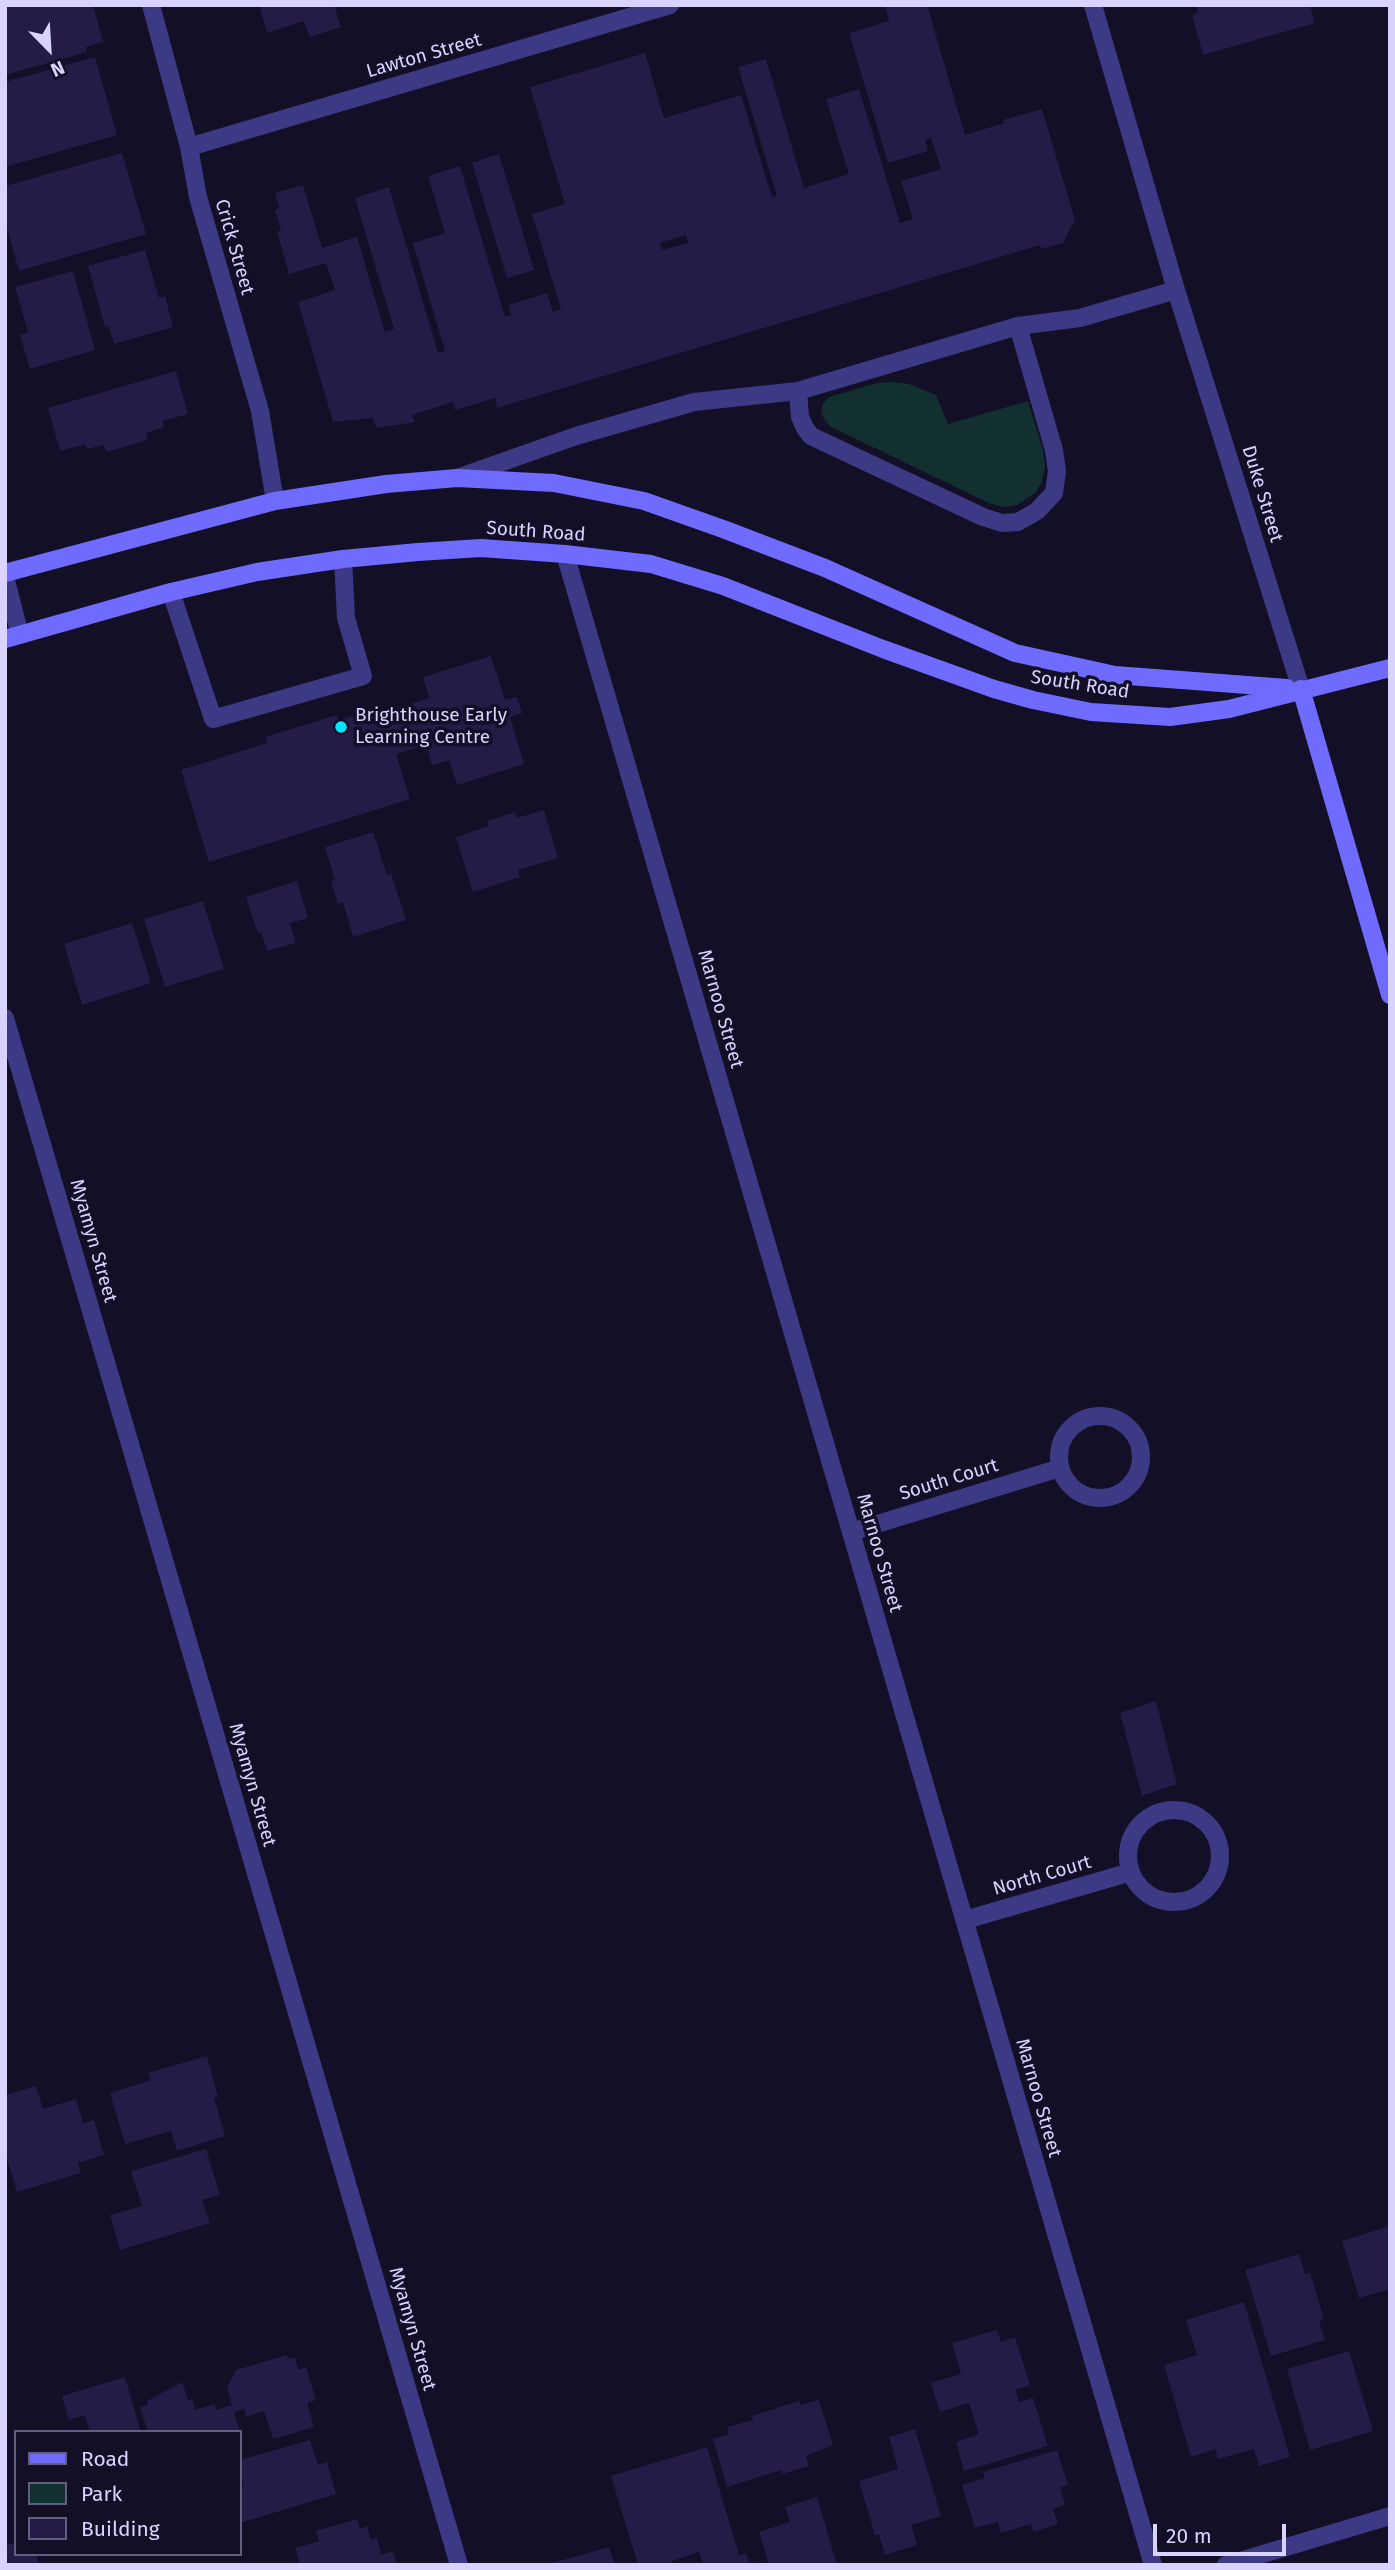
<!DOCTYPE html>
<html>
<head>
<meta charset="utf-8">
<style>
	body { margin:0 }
	#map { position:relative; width:1395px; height:2570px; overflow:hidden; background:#130f26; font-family:"Fira Sans",sans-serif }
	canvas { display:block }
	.frame { position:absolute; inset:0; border:7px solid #d9d4ff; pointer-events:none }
	.legend { position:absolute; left:14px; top:2430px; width:228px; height:126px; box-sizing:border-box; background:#130f26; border:2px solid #625e7d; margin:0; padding:9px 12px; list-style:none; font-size:21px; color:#d9d4ff }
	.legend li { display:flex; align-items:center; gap:14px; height:35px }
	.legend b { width:35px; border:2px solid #625e7d }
	.north { position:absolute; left:14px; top:14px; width:70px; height:70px; -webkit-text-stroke:5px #130f26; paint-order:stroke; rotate:156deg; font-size:19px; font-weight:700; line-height:28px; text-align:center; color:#d9d4ff }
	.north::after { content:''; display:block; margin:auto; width:24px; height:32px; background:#d9d4ff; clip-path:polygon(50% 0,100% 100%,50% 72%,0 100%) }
	.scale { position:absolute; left:1153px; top:2524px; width:133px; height:32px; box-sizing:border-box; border:4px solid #d9d4ff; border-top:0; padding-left:9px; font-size:21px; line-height:24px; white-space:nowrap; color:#d9d4ff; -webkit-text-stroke:5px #130f26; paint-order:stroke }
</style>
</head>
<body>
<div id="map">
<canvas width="1395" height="2570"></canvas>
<div class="frame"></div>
<ul class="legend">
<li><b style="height:9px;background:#6f6bff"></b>Road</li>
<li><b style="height:19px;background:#12302f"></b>Park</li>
<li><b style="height:19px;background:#241b47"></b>Building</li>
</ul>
<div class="north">N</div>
<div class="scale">20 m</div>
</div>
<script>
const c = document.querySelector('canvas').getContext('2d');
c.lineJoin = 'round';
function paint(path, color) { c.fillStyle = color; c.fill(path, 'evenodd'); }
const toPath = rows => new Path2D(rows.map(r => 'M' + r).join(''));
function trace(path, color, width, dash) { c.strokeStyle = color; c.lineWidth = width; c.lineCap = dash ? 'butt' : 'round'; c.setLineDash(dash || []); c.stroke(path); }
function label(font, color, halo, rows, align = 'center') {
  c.font = font + ' "Fira Sans",sans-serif'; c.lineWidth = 7; c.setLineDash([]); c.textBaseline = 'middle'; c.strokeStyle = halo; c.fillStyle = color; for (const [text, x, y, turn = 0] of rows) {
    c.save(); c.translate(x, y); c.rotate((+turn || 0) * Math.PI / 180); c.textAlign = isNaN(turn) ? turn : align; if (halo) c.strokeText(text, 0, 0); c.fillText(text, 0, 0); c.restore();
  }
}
const green = toPath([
	[891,382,909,384,936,395,948,424,1028,401,1043,450,1045,466,1042,482,1035,493,1017,505,1005,507,991,504,831,427,824,419,821,412,823,404,829,397,877,383]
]);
const building = toPath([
	[5,5,93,5,103,42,86,47,87,52,5,75],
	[259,5,334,5,341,27,310,37,304,21,267,33],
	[885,5,927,5,965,135,1004,123,1003,120,1042,109,1075,220,1063,243,1041,249,1040,245,497,408,495,398,455,410,453,402,412,415,415,422,376,428,373,418,333,422,298,302,335,290,326,263,289,274,277,232,281,230,275,210,280,208,275,193,303,185,322,248,357,237,385,332,394,329,355,198,389,187,438,353,445,351,413,243,445,233,428,176,460,166,505,317,511,315,509,305,547,293,553,312,561,309,532,214,565,204,530,87,645,53,664,118,741,95,772,197,777,196,738,67,766,59,804,188,849,174,826,99,859,89,900,223,913,219,901,181,941,169,931,138,925,140,928,151,888,163,849,33,889,21],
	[686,235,688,243,662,250,660,243],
	[1196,5,1310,5,1315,23,1203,55,1192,15,1198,13],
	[95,57,117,135,5,167,5,82],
	[122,153,146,234,19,271,5,221,5,186],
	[499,154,534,270,507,278,472,163],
	[145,250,159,298,165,296,173,327,114,344,109,326,105,327,88,266],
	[73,271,95,350,30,369,20,335,28,332,15,287],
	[176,371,188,414,162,421,164,427,146,433,148,440,106,452,104,445,87,449,85,444,60,451,48,408],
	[491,656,505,700,517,697,522,713,510,717,524,764,457,785,449,760,432,766,426,745,396,754,410,799,209,862,181,770,267,743,265,737,337,715,339,720,372,710,374,715,429,698,423,677],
	[544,810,558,858,518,870,520,877,473,892,456,837,488,826,487,821,515,812,517,818],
	[373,832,387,875,391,873,406,920,353,937,343,902,338,904,331,881,335,880,325,847],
	[297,881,308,918,290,923,296,943,267,951,261,932,258,934,246,897],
	[203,901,224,969,165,987,144,919],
	[132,923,151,983,82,1005,64,944],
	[1156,1701,1177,1784,1142,1796,1120,1713],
	[207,2056,218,2097,214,2098,225,2136,177,2151,171,2131,125,2144,110,2093,151,2080,148,2073],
	[36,2086,43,2109,76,2099,83,2123,94,2120,104,2155,78,2163,81,2173,17,2192,5,2152,5,2095],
	[206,2149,220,2195,202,2200,210,2223,120,2250,110,2215,142,2206,131,2171],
	[1390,2226,1390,2289,1359,2298,1342,2241],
	[1299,2254,1305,2274,1310,2272,1324,2319,1319,2321,1325,2340,1271,2356,1245,2270],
	[1244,2302,1290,2457,1259,2466,1254,2449,1218,2459,1215,2449,1191,2457,1164,2365,1197,2355,1186,2320],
	[997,2330,1001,2342,1015,2337,1030,2385,1015,2390,1019,2402,1033,2398,1048,2446,964,2471,956,2442,979,2434,969,2403,940,2412,931,2383,961,2374,952,2343],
	[1349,2351,1373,2431,1310,2450,1287,2369],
	[287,2355,288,2359,295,2357,298,2370,306,2367,316,2400,307,2403,314,2427,273,2439,264,2411,246,2417,244,2409,234,2412,240,2432,148,2432,140,2407,148,2405,147,2401,182,2382,188,2400,192,2399,195,2410,215,2404,216,2410,232,2405,227,2387,236,2370],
	[125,2377,141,2432,90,2432,85,2415,69,2420,62,2396],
	[819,2400,833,2445,806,2456,809,2466,782,2474,781,2470,727,2487,713,2439,729,2434,727,2427,753,2420,752,2416,799,2401,801,2405],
	[915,2429,941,2516,911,2525,917,2545,885,2555,879,2535,875,2535,859,2481,898,2469,889,2437],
	[310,2440,318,2465,327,2462,336,2494,240,2523,240,2488,244,2487,240,2471,240,2460],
	[707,2447,739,2555,746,2553,750,2565,703,2565,699,2552,672,2561,673,2565,638,2565,611,2476],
	[1057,2450,1068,2485,1060,2487,1065,2505,1053,2509,1058,2524,1033,2532,1031,2524,1001,2533,998,2522,975,2528,962,2485,985,2478,983,2472],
	[817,2497,837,2565,769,2565,759,2532,790,2522,785,2507],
	[357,2519,360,2529,367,2526,371,2540,377,2538,381,2555,393,2551,397,2565,300,2565,295,2548,319,2541,316,2531],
	[5,2540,8,2545,16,2543,16,2554,36,2554,39,2565,5,2565],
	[609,2547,615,2565,549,2565,549,2564]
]);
const lane = toPath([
	[171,592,213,719,363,676,346,618,343,559]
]);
const street = toPath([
	[151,5,189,147,198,197,260,411,275,501],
	[1093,5,1176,290,1301,689],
	[189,147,670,5],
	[798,391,800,417,805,428,811,436,983,517,1002,523,1018,522,1037,511,1054,493,1057,471,1054,450,1018,326],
	[457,478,576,436,694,402,798,391,1018,326,1080,318,1176,290],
	[565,554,1153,2565],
	[5,577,20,635],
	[5,1018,459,2565],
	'1059 1457a41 41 0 1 1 82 0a41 41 0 1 1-82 0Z',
	[851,1532,1060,1468],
	'1128 1856a46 46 0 1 1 92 0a46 46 0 1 1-92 0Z',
	[965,1920,1131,1872],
	[1226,2565,1390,2516]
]);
const secondary = toPath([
	[5,573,275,501,386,484,457,478,554,483,644,501,723,529,825,568,1015,653,1115,675,1287,688],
	[5,639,171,592,257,572,343,559,418,552,481,548,565,554,651,564,723,586,883,649,994,689,1033,700,1091,712,1170,717,1229,709,1390,668],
	[1301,689,1390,995]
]);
const markers = [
	[341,727,7,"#00e5ff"]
];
const streetNames = [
	["Lawton Street",424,56,-16],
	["Crick Street",234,247,74],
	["Duke Street",1262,494,73],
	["South Road",536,532,4],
	["South Road",1080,685,9],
	["Marnoo Street",720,1009,74],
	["Myamyn Street",93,1241,74],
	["South Court",949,1480,-17],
	["Marnoo Street",879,1553,74],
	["Myamyn Street",252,1785,74],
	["North Court",1042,1876,-16],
	["Marnoo Street",1038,2098,74],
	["Myamyn Street",412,2329,74]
];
const poiNames = [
	["Brighthouse Early",355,716],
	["Learning Centre",355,738]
];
paint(green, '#12302f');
paint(building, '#241b47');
trace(lane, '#3d3a85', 18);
trace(street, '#3d3a85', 18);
trace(secondary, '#6f6bff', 18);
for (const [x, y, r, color] of markers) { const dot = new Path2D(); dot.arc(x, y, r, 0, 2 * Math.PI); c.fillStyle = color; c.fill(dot); trace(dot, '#130f26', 2.5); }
label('19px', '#d9d4ff', '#130f26', streetNames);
label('19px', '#d9d4ff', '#130f26', poiNames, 'left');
</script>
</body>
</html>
